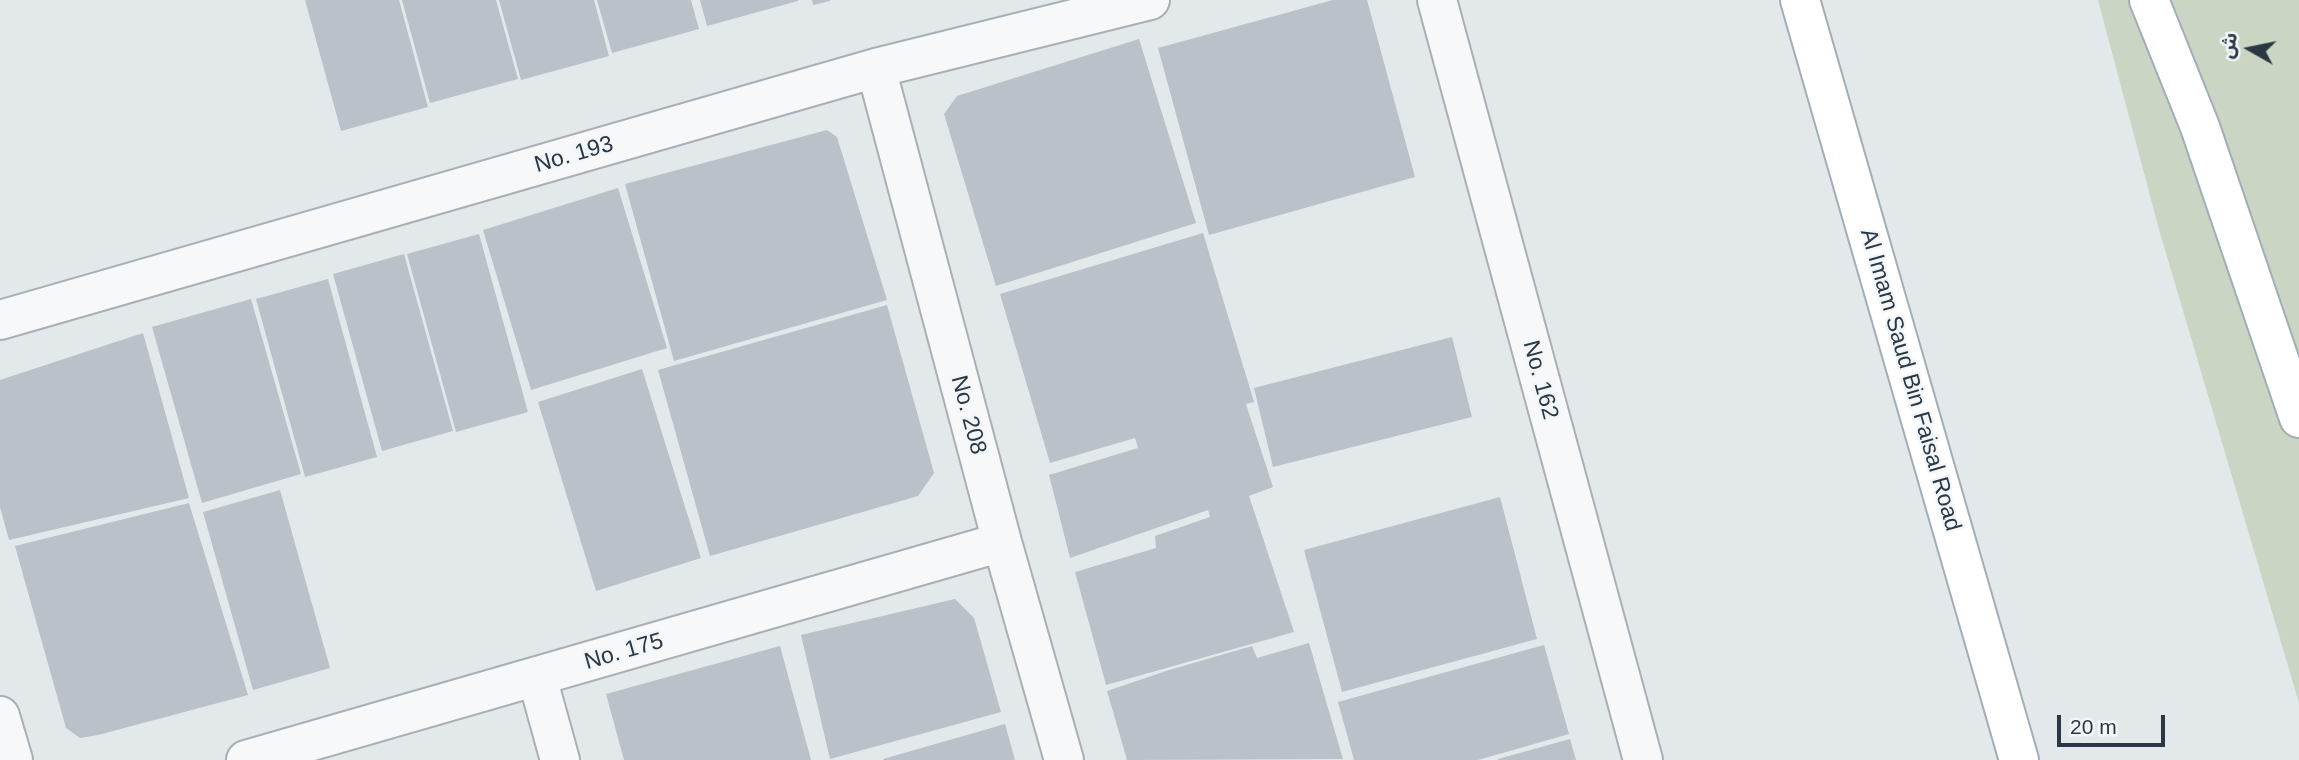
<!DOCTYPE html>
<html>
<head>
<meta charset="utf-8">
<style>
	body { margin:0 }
	#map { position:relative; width:2299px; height:760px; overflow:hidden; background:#e3e8eb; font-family:Arial,"Noto Sans Arabic",sans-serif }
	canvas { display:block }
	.north { position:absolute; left:2215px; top:14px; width:70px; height:70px; -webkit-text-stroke:5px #f3f6f8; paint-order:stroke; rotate:279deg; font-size:19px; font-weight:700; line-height:28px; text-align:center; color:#2a3744 }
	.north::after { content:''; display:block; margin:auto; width:24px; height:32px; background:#2a3744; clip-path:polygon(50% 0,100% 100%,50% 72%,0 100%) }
	.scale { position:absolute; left:2057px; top:715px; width:108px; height:32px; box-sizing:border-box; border:4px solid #2a3744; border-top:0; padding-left:9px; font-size:21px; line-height:24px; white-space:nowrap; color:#2a3744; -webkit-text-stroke:5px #f3f6f8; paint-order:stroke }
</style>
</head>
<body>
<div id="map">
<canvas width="2299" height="760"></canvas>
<div class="north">ش</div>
<div class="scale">20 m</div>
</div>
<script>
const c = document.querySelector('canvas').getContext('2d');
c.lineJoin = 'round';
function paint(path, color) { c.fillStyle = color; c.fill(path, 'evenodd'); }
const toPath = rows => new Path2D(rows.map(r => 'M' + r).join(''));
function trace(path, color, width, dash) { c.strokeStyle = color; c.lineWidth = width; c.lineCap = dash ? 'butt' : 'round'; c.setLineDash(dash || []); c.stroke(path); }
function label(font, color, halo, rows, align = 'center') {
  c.font = font + ' Arial,sans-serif'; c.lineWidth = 5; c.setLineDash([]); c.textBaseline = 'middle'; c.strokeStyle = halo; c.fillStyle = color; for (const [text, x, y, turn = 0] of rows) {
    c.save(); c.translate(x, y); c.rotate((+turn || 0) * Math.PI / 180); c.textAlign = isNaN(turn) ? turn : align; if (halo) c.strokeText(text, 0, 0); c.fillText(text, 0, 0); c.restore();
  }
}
const green = toPath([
	[2098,0,2299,0,2299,703,2160,233]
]);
const building = toPath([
	[305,0,399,0,428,107,341,131],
	[402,0,496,0,518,79,430,103],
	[499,0,594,0,609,56,521,80],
	[597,0,691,0,699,29,612,53],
	[700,0,798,0,798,1,707,26],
	[812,0,830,0,830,1,813,5],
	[1333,0,1367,0,1415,177,1209,235,1158,48],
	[1139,39,1196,223,996,286,944,114,957,96],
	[827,130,837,137,887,300,674,361,625,184],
	[618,188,667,348,531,390,483,230],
	[1203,233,1254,402,1246,404,1273,487,1249,496,1294,632,1106,685,1075,572,1156,548,1155,536,1210,517,1208,510,1070,558,1049,475,1138,448,1135,438,1050,463,1000,294],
	[479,234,528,412,456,432,407,254],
	[404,254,453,431,382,451,333,274],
	[328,279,377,457,305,477,256,299],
	[251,299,301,474,202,503,152,327],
	[887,305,934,473,918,496,710,556,658,370],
	[143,333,189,498,9,540,0,507,0,380],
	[1452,337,1472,417,1273,467,1254,388],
	[642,369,701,558,596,591,538,402],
	[280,490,330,668,253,690,203,512],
	[1500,497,1537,639,1342,692,1304,550],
	[189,503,248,695,98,735,80,738,66,728,15,546],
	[955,599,974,618,1001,712,830,759,801,635],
	[1309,643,1343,759,1127,760,1107,691,1166,671,1252,646,1257,658],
	[1544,645,1569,734,1478,760,1354,760,1338,702],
	[780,646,811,760,624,760,606,694],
	[1005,724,1015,760,884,760,883,759],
	[1570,739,1576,760,1498,760,1498,759]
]);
const minor = toPath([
	[1437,0,1643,760],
	[876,68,1002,542,1064,760],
	[0,320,876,68,1150,0],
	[537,677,560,760],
	[0,716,13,760],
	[246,760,1002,542]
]);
const major = toPath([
	[1800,0,2019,760],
	[2149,0,2200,127,2299,418]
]);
const streetNames = [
	["No. 193",574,155,-16],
	["No. 162",1540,380,75],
	["Al Imam Saud Bin Faisal Road",1910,380,74],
	["No. 208",968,415,75],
	["No. 175",624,652,-16]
];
paint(green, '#cbd5c4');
paint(building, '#bac1c9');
trace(minor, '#a8afb6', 42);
trace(major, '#a2aeb7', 42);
trace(minor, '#f6f8f9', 38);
trace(major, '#fff', 38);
label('23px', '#2a3744', '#f3f6f8', streetNames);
</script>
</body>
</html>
